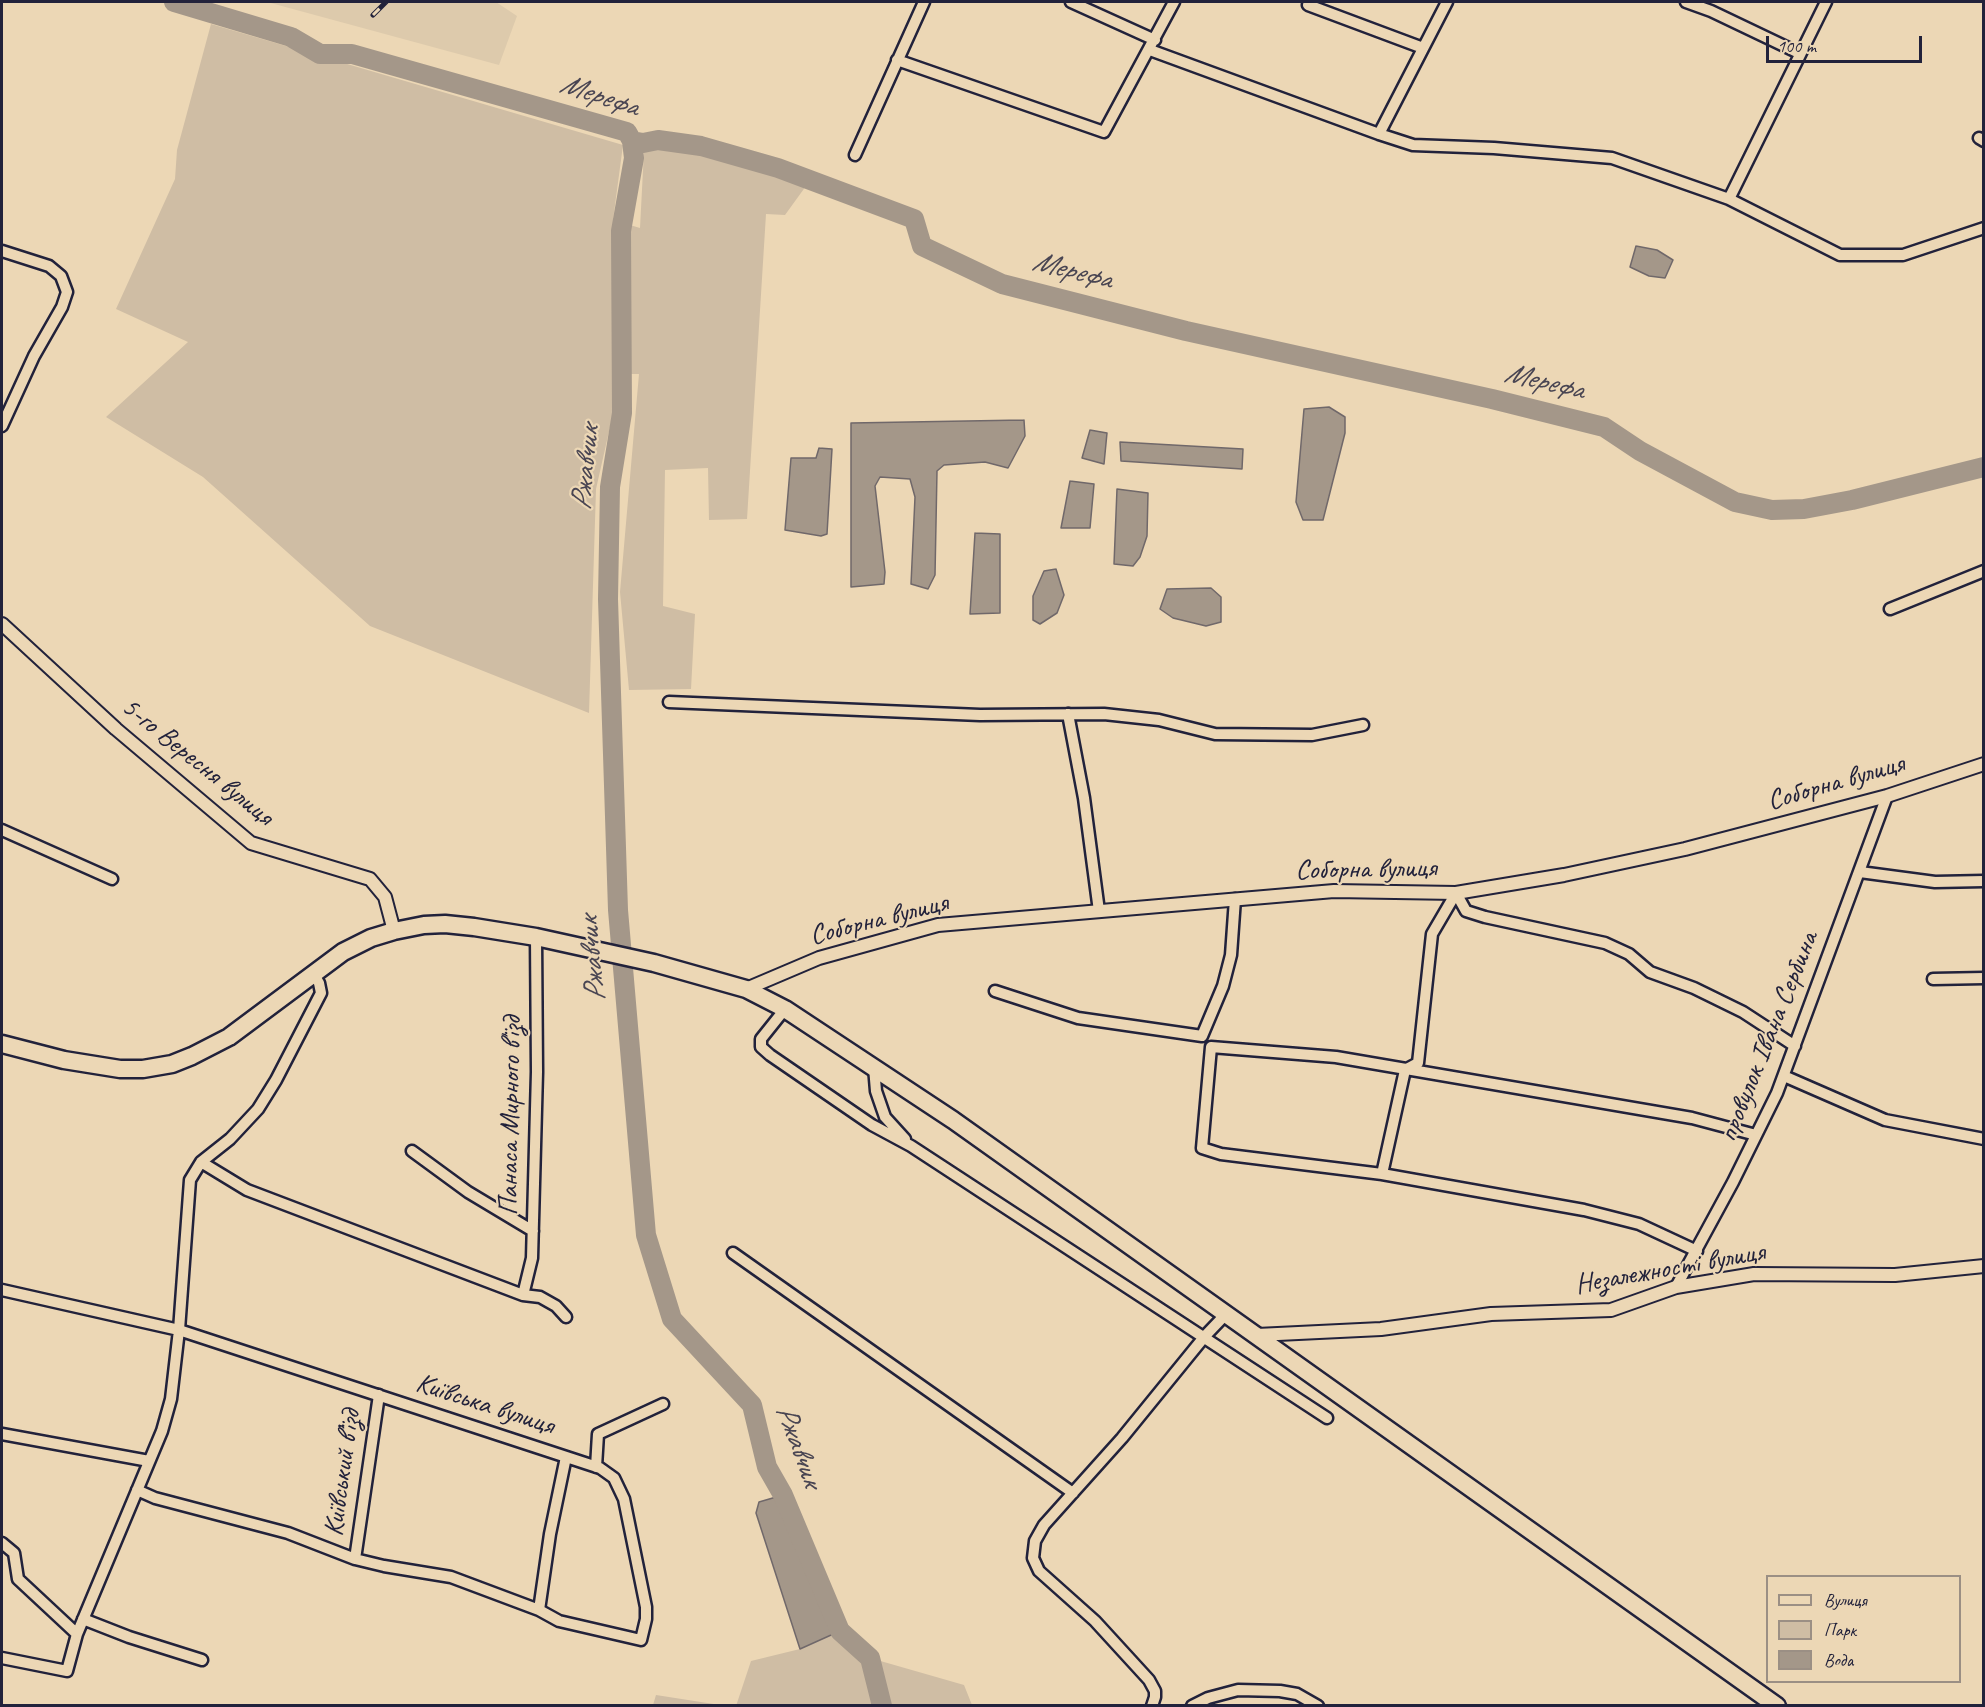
<!DOCTYPE html>
<html>
<head>
<meta charset="utf-8">
<style>
	body { margin:0 }
	#map { position:relative; width:1985px; height:1707px; overflow:hidden; background:#ecd7b5; font-family:Caveat,sans-serif }
	canvas { display:block }
	.frame { position:absolute; inset:0; border:3px solid #22223b; pointer-events:none }
	.legend { position:absolute; left:1766px; top:1575px; width:195px; height:108px; box-sizing:border-box; background:#ecd7b5; border:2px solid #9b8f84; margin:0; padding:8px 10px; list-style:none; font-size:18px; color:#22223b }
	.legend li { display:flex; align-items:center; gap:12px; height:30px }
	.legend b { width:30px; border:2px solid #9b8f84 }
	.scale { position:absolute; left:1766px; top:36px; width:156px; height:27px; box-sizing:border-box; border:3px solid #22223b; border-top:0; padding-left:8px; font-size:18px; line-height:21px; white-space:nowrap; color:#22223b; -webkit-text-stroke:4px #ecd7b5; paint-order:stroke }
</style>
</head>
<body>
<div id="map">
<canvas width="1985" height="1707"></canvas>
<div class="frame"></div>
<ul class="legend">
<li><b style="height:8px;background:#ecd7b5"></b>Вулиця</li>
<li><b style="height:16px;background:#cfbda4"></b>Парк</li>
<li><b style="height:16px;background:#a49789"></b>Вода</li>
</ul>
<div class="scale">100 m</div>
</div>
<script>
const c = document.querySelector('canvas').getContext('2d');
c.lineJoin = 'round';
function paint(path, color) { c.fillStyle = color; c.fill(path, 'evenodd'); }
const toPath = rows => new Path2D(rows.map(r => 'M' + r).join(''));
function trace(path, color, width, dash) { c.strokeStyle = color; c.lineWidth = width; c.lineCap = dash ? 'butt' : 'round'; c.setLineDash(dash || []); c.stroke(path); }
function label(font, color, halo, rows, align = 'center') {
  c.font = font + ' Caveat,sans-serif'; c.lineWidth = 4.5; c.setLineDash([]); c.textBaseline = 'middle'; c.strokeStyle = halo; c.fillStyle = color; for (const [text, x, y, turn = 0] of rows) {
    c.save(); c.translate(x, y); c.rotate((+turn || 0) * Math.PI / 180); c.textAlign = isNaN(turn) ? turn : align; if (halo) c.strokeText(text, 0, 0); c.fillText(text, 0, 0); c.restore();
  }
}
const built = toPath([
	[267,2,496,2,517,16,499,65]
]);
const green = toPath([
	[211,24,623,145,613,220,640,228,644,151,662,143,806,186,785,215,766,214,747,519,709,520,708,468,665,470,663,606,695,614,691,689,629,690,620,592,639,374,622,374,596,489,589,713,370,626,203,477,106,417,188,342,116,309,175,179,177,150],
	[840,1631,870,1658,964,1685,972,1705,736,1706,751,1661,800,1649],
	[656,1695,720,1705,653,1705]
]);
const water = toPath([
	[1636,246,1657,250,1673,260,1665,278,1649,276,1630,267,1636,246],
	[1329,407,1345,417,1345,433,1323,520,1303,520,1296,502,1304,409,1329,407],
	[1024,420,1025,436,1008,468,985,462,944,465,937,471,935,575,928,589,911,584,915,497,910,479,880,477,875,486,885,572,884,584,851,587,851,423,1024,420],
	[1090,430,1107,433,1104,464,1082,458,1090,430],
	[1120,442,1243,449,1242,469,1121,461,1120,442],
	[819,448,832,449,827,534,821,536,785,530,791,458,816,458,819,448],
	[1070,481,1094,484,1090,528,1061,528,1070,481],
	[1117,489,1148,493,1147,536,1140,557,1133,566,1114,564,1117,489],
	[975,533,1000,534,1000,613,970,614,975,533],
	[1056,569,1064,595,1057,613,1040,624,1033,620,1033,596,1044,571,1056,569],
	[1211,588,1221,597,1221,622,1206,626,1173,618,1160,609,1167,589,1211,588],
	[783,1495,840,1631,800,1649,756,1513,759,1502,783,1495]
]);
const river = toPath([
	[174,2,291,37,320,54,352,54,627,132,632,141,643,143,658,140,701,146,778,168,914,219,922,246,1002,284,1186,331,1492,399,1604,427,1640,451,1735,502,1772,510,1804,509,1852,500,1984,467],
	[632,141,634,158,621,231,622,413,610,487,608,599,618,910,646,1235,672,1319,752,1405,767,1467,783,1495,840,1631,870,1658,882,1706]
]);
const minor = toPath([
	[1071,2,1155,40],
	[1686,2,1711,11,1799,53],
	[1308,5,1423,48],
	[1150,50,1379,134,1413,145,1494,148,1612,158,1729,199,1840,255,1903,255,1984,228],
	[897,60,1104,132,1174,2],
	[1379,134,1447,2],
	[1979,138,1984,141],
	[855,155,924,2],
	[1729,199,1826,2],
	[2,251,49,266,61,276,67,292,62,307,34,356,2,426],
	[1890,609,1984,571],
	[669,702,980,715,1104,714,1159,720,1215,734,1312,735,1363,725],
	[1068,714,1084,798,1099,911],
	[2,830,112,879],
	[1860,872,1935,882,1984,881],
	[1933,979,1984,978],
	[995,991,1078,1018,1202,1036,1223,986,1231,955,1235,899],
	[785,1009,761,1039,761,1047,770,1055,872,1125,911,1146,1327,1418],
	[874,1067,876,1091,885,1117,905,1139],
	[1784,1076,1885,1120,1984,1139],
	[412,1151,468,1192,533,1231],
	[201,1162,247,1190,523,1295,540,1297,556,1306,566,1317],
	[1382,1174,1405,1070,1418,1063,1432,934,1456,893,1466,911,1485,917,1605,943,1629,954,1650,972,1694,988,1743,1012,1795,1046],
	[1697,1251,1639,1224,1584,1210,1382,1174,1221,1154,1202,1148,1211,1047,1336,1057,1692,1118,1756,1135],
	[733,1253,1073,1493],
	[1676,1287,1733,1182,1777,1093,1887,796],
	[2,1290,179,1330,600,1468,614,1478,624,1499,646,1607,646,1619,641,1640,559,1621,539,1610,451,1577,384,1566,355,1559,288,1533,155,1498,137,1490],
	[523,1295,532,1258,537,1072,536,937],
	[2,1434,149,1461],
	[596,1467,598,1434,663,1404],
	[2,1543,14,1553,18,1579,77,1634],
	[355,1559,379,1395],
	[539,1610,550,1534,566,1457],
	[83,1619,129,1637,202,1660],
	[2,1658,67,1671,77,1634,162,1431,171,1399,179,1330,190,1180,201,1162,230,1139,258,1109,276,1080,321,993,319,983,313,973],
	[1152,1706,1155,1697,1155,1691,1149,1680,1095,1621,1039,1571,1033,1558,1035,1541,1044,1525,1122,1438,1205,1336,1227,1313],
	[1192,1706,1208,1698,1238,1690,1280,1691,1297,1694,1318,1706]
]);
const tertiary = toPath([
	[2,624,116,729,251,843,370,879,385,897,394,931],
	[746,989,819,958,938,925,1334,891,1456,893,1564,875,1685,849,1887,796,1984,764],
	[1257,1335,1381,1329,1491,1314,1611,1310,1676,1287,1754,1274,1895,1275,1984,1266]
]);
const trunk = toPath([
	[2,1044,64,1060,120,1069,143,1069,172,1064,192,1056,229,1037,343,952,371,938,394,931,424,925,445,924,474,927,536,937,654,963,746,989,785,1009,953,1120,1777,1706]
]);
const rail = toPath([
	[373,15,386,2]
]);
const streetNames = [
	["5-го Вересня вулиця",197,762,39],
	["Соборна вулиця",1836,783,-16],
	["Соборна вулиця",1366,870,-1],
	["Соборна вулиця",879,920,-14],
	["провулок Івана Сербина",1769,1037,-68],
	["Панаса Мирного в'їзд",511,1116,-89],
	["Незалежності вулиця",1670,1269,-10],
	["Київська вулиця",485,1405,18],
	["Київський в’їзд",343,1473,-82]
];
const waterNames = [
	["Мерефа",599,96,18],
	["Мерефа",1072,271,14],
	["Мерефа",1544,382,13],
	["Ржавчик",586,468,-84],
	["Ржавчик",593,959,-95],
	["Ржавчик",798,1446,70]
];
paint(built, '#ddcaac');
paint(green, '#cfbda4');
paint(water, '#a49789');
trace(water, '#70686a', 1.5);
trace(river, '#a49789', 20);
trace(minor, '#22223b', 15);
trace(tertiary, '#22223b', 16);
trace(trunk, '#22223b', 21);
trace(minor, '#ecd7b5', 10);
trace(tertiary, '#ecd7b5', 12);
trace(trunk, '#ecd7b5', 16);
trace(rail, '#22223b', 5);
trace(rail, '#ecd7b5', 3, [9]);
label('28px', '#22223b', '#ecd7b5', streetNames);
label('italic 30px', '#494552', '#ecd7b5', waterNames);
</script>
</body>
</html>
